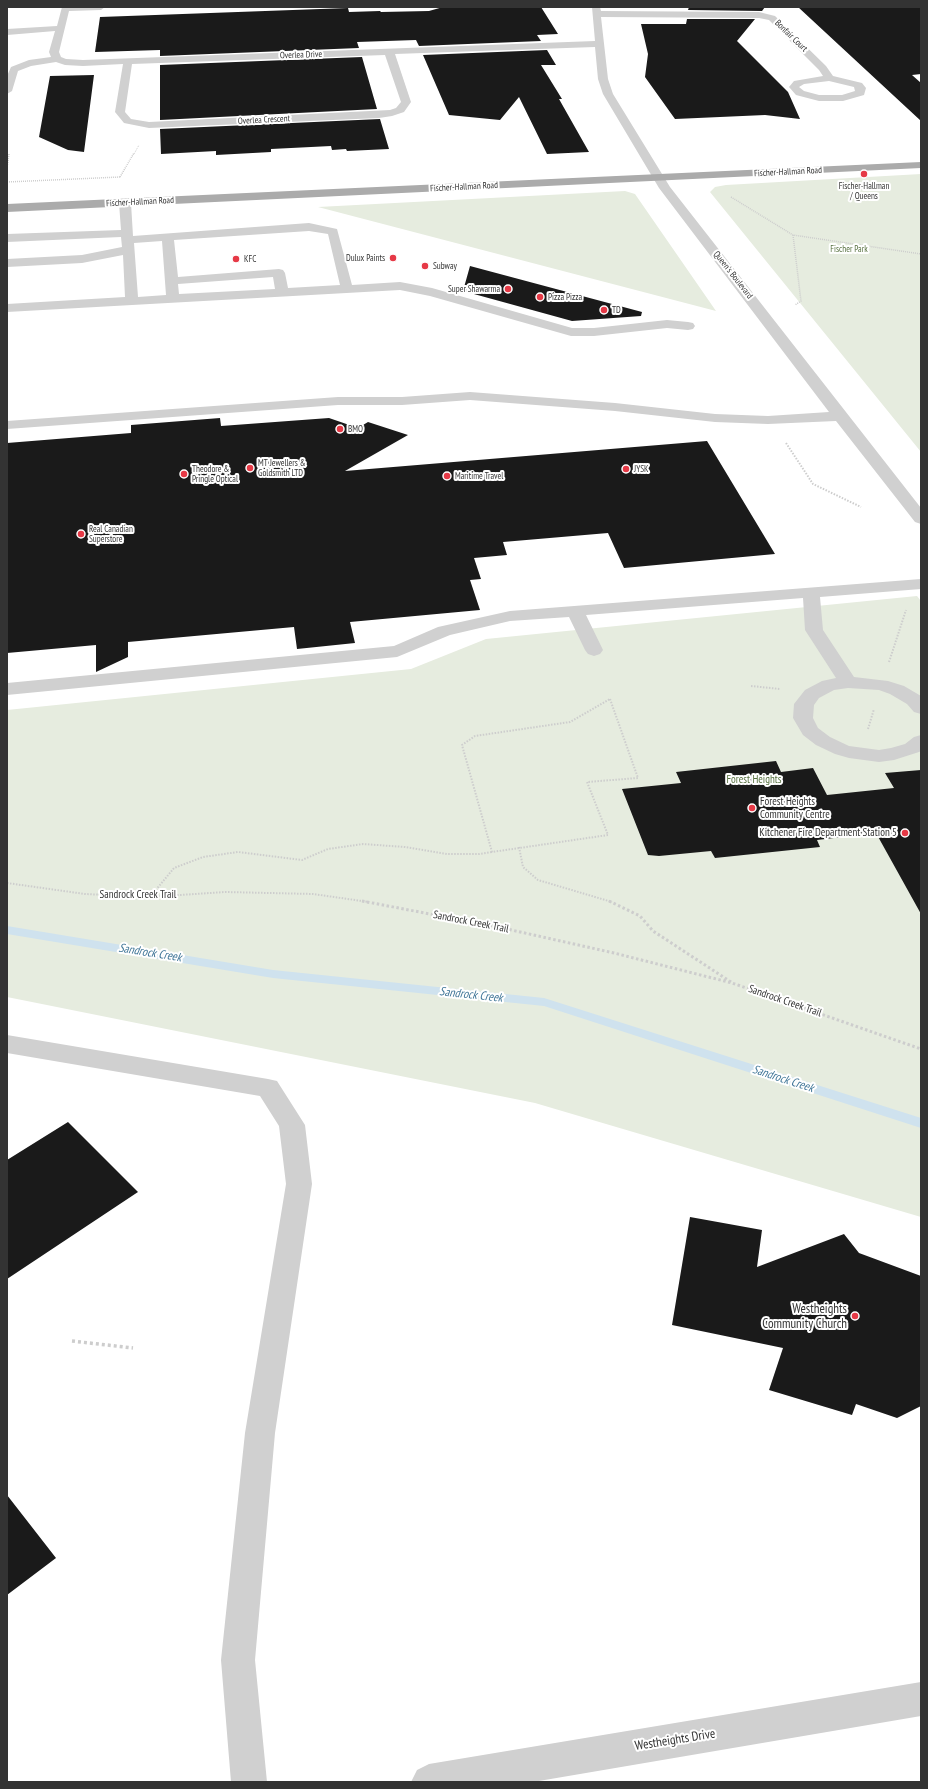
<!DOCTYPE html>
<html>
<head>
<meta charset="utf-8">
<style>
	body { margin:0 }
	#map { position:relative; width:928px; height:1789px; overflow:hidden; background:#fff; font-family:"PT Sans Narrow",sans-serif }
	canvas { display:block }
	.frame { position:absolute; inset:0; border:8px solid #333; pointer-events:none }
</style>
</head>
<body>
<div id="map">
<canvas width="928" height="1789"></canvas>
<div class="frame"></div>
</div>
<script>
const c = document.querySelector('canvas').getContext('2d');
c.lineJoin = 'round';
function paint(path, color) { c.fillStyle = color; c.fill(path, 'evenodd'); }
const toPath = rows => new Path2D(rows.map(r => 'M' + r).join(''));
function trace(path, color, width, dash) { c.strokeStyle = color; c.lineWidth = width; c.lineCap = dash ? 'butt' : 'round'; c.setLineDash(dash || []); c.stroke(path); }
function label(font, color, halo, rows, align = 'center') {
  c.font = font + ' "PT Sans Narrow",sans-serif'; c.lineWidth = 4; c.setLineDash([]); c.textBaseline = 'middle'; c.strokeStyle = halo; c.fillStyle = color; for (const [text, x, y, turn = 0] of rows) {
    c.save(); c.translate(x, y); c.rotate((+turn || 0) * Math.PI / 180); c.textAlign = isNaN(turn) ? turn : align; if (halo) c.strokeText(text, 0, 0); c.fillText(text, 0, 0); c.restore();
  }
}
const green = toPath([
	[921,174,921,452,710,192,715,187,726,185],
	[625,191,635,194,716,311,318,207],
	[917,596,921,601,921,1217,535,1103,7,997,7,710,411,669,486,639]
]);
const stream = toPath([
	[7,926,273,970,544,998,921,1118,921,1128,544,1006,273,978,7,934,7,926]
]);
const building = toPath([
	[443,7,541,7,558,34,537,35,541,41,419,46,416,40,357,42,359,48,160,56,160,50,95,52,100,17,348,8,349,12,380,11,381,12,429,11],
	[689,7,765,7,762,11,688,10],
	[798,7,921,7,921,74,912,75,921,83,921,121],
	[687,19,755,19,737,41,788,92,800,119,765,115,675,119,645,77,648,54,641,24,686,24],
	[547,50,556,65,541,65,562,99,559,99,589,152,547,154,519,97,500,120,449,115,423,55],
	[362,57,377,109,160,120,160,65],
	[94,75,84,152,68,150,39,137,50,76],
	[380,119,389,149,347,151,346,149,332,150,331,146,271,149,271,152,216,155,216,151,161,154,160,129],
	[470,266,642,312,641,316,572,321,463,291],
	[220,418,221,426,329,418,358,428,368,422,408,435,345,471,707,441,775,554,624,568,608,533,503,542,507,555,474,558,481,579,470,580,480,610,350,622,355,643,297,649,294,627,128,642,128,657,96,672,96,645,7,653,7,443,131,433,131,425],
	[776,761,781,772,813,768,827,795,894,788,885,773,921,770,921,914,876,833,817,840,820,847,715,858,711,851,659,856,648,855,622,789,681,783,676,772],
	[68,1122,138,1192,7,1279,7,1160],
	[690,1217,762,1230,757,1267,844,1234,859,1253,921,1276,921,1406,897,1418,856,1404,852,1415,769,1390,783,1348,672,1325],
	[7,1495,56,1558,7,1595]
]);
const pathFar4 = toPath([
	[134,154,139,145]
]);
const pathFar3 = toPath([
	[7,154,9,154,7,168],
	[120,177,134,153],
	[7,182,120,177],
	[731,197,793,235,921,254],
	[793,235,801,301,795,305]
]);
const pathFar2 = toPath([
	[786,443,813,484,861,507],
	[889,662,906,610],
	[751,686,780,689],
	[610,699,638,778,587,782,608,835,492,852,462,745,475,736,570,722,610,699],
	[868,729,874,709],
	[519,847,523,867,538,880,612,902],
	[7,883,85,894,150,897,225,892,313,894,369,902],
	[150,897,174,868,203,857,238,852,302,860,328,849,363,844,405,847,447,854,479,854,492,852]
]);
const pathFar1 = toPath([
	[362,901,498,927,614,953,732,983,921,1049],
	[609,901,640,916,653,931,731,982]
]);
const path = toPath([
	[72,1341,133,1348]
]);
const minor = toPath([
	[62,7,105,7,101,10,69,11,59,52,61,57,66,59,83,60,595,41,592,7,600,7,601,11,759,12,775,16,826,66,833,76,862,83,866,88,864,95,843,101,819,101,796,95,789,87,794,81,823,76,819,70,769,20,759,18,601,17,608,79,613,94,670,187,921,508,921,524,915,522,836,421,768,424,715,422,615,411,470,400,402,405,338,405,7,429,7,421,338,397,402,397,470,392,615,403,715,414,768,416,829,412,659,188,603,94,598,79,595,47,395,54,411,102,404,112,392,116,379,118,149,128,124,123,115,112,123,64,83,66,65,65,56,62,31,66,18,71,12,91,7,94,7,76,11,67,29,60,51,57,49,52,55,31,7,35,7,29,57,26,62,7],
	[385,55,401,102,396,108,390,110,149,122,131,119,125,112,132,64,385,55],
	[829,81,854,87,855,91,842,95,819,95,804,91,799,87,804,84,829,81],
	[125,199,131,203,133,236,309,223,337,229,352,285,400,282,432,288,572,328,594,328,667,320,688,322,693,323,695,326,693,329,688,330,667,328,594,336,571,336,430,296,400,290,7,312,7,304,125,297,123,255,82,263,7,267,7,259,82,255,122,247,121,237,7,242,7,234,121,230,119,203,125,199],
	[309,231,328,234,340,285,288,288,285,273,283,270,279,269,178,277,174,240,309,231],
	[162,241,166,295,138,297,134,243,162,241],
	[273,277,275,289,179,294,178,284,273,277],
	[921,579,921,589,820,597,823,630,854,677,888,681,904,686,921,696,921,714,914,712,907,704,890,694,879,690,848,688,834,690,819,698,814,705,813,718,818,728,830,737,849,746,879,750,891,748,905,744,914,737,921,735,921,751,919,752,894,760,879,762,849,758,835,754,816,745,803,735,793,718,794,704,805,690,822,681,836,678,805,630,803,598,586,615,603,650,600,654,594,656,588,654,585,650,569,617,510,621,450,635,397,657,7,695,7,683,394,646,438,627,510,611,921,579],
	[7,1035,268,1079,277,1081,305,1125,312,1184,275,1433,255,1660,267,1782,231,1782,221,1660,245,1433,286,1184,279,1126,260,1096,7,1053,7,1035],
	[921,1682,921,1716,533,1782,411,1782,417,1770,429,1764,921,1682]
]);
const major = toPath([
	[921,162,921,168,7,212,7,204,921,162]
]);
const markers = [
	[864,174,4,"#e63946"],
	[393,258,4,"#e63946"],
	[236,259,4,"#e63946"],
	[425,266,4,"#e63946"],
	[508,289,4,"#e63946"],
	[540,297,4,"#e63946"],
	[604,310,4,"#e63946"],
	[340,429,4,"#e63946"],
	[250,468,4,"#e63946"],
	[626,469,4,"#e63946"],
	[184,474,4,"#e63946"],
	[447,476,4,"#e63946"],
	[81,534,4,"#e63946"],
	[752,808,4,"#e63946"],
	[905,833,4,"#e63946"],
	[855,1316,4,"#e63946"]
];
const farStreetnames = [
	["Bonfair Court",791,36,44],
	["Overlea Drive",301,55,-2],
	["Overlea Crescent",264,120,-3],
	["Fischer-Hallman Road",788,172,-3],
	["Fischer-Hallman Road",464,187,-3],
	["Fischer-Hallman Road",140,202,-3],
	["Queen's Boulevard",733,275,52]
];
const farPoinames = [
	["Fischer-Hallman",864,186,"center"],
	["/ Queens",864,196,"center"],
	["Dulux Paints",385,258,"right"],
	["KFC",244,259],
	["Subway",433,266],
	["Super Shawarma",500,289,"right"],
	["Pizza Pizza",548,297],
	["TD",612,310],
	["BMO",348,429],
	["MT Jewellers &",258,463],
	["Goldsmith LTD",258,473],
	["Theodore &",192,469],
	["Pringle Optical",192,479],
	["JYSK",634,469],
	["Maritime Travel",455,476],
	["Real Canadian",89,529],
	["Superstore",89,539]
];
const farParknames = [
	["Fischer Park",849,249]
];
const parkNames = [
	["Forest Heights",754,780]
];
const poiNames = [
	["Forest Heights",760,802],
	["Community Centre",760,815],
	["Kitchener Fire Department Station 5",897,833,"right"]
];
const streetNames = [
	["Sandrock Creek Trail",138,895],
	["Sandrock Creek Trail",471,922,11],
	["Sandrock Creek Trail",785,1001,19]
];
const waterNames = [
	["Sandrock Creek",150,953,9],
	["Sandrock Creek",471,995,6],
	["Sandrock Creek",783,1079,18]
];
const nearPoinames = [
	["Westheights",847,1309],
	["Community Church",847,1324]
];
const nearStreetnames = [
	["Westheights Drive",675,1740,-9]
];
paint(green, '#e6ecdf');
paint(stream, '#cfe2ee');
paint(building, '#1a1a1a');
trace(pathFar4, '#cdcdcd', 1, [1, 1]);
trace(pathFar3, '#cdcdcd', 1.5, [1, 1]);
trace(pathFar2, '#cdcdcd', 2, [1.5, 1.5]);
trace(pathFar1, '#cdcdcd', 3, [2.5, 2.5]);
trace(path, '#cdcdcd', 3.5, [3, 3]);
paint(minor, '#d0d0d0');
paint(major, '#ababab');
for (const [x, y, r, color] of markers) { const dot = new Path2D(); dot.arc(x, y, r, 0, 2 * Math.PI); c.fillStyle = color; c.fill(dot); trace(dot, '#fff', 1.5); }
label('9px', '#333', '#fff', farStreetnames);
label('9px', '#333', '#fff', farPoinames, 'left');
label('9px', '#56703f', '#fff', farParknames);
label('11px', '#56703f', '#fff', parkNames);
label('11px', '#333', '#fff', poiNames, 'left');
label('11px', '#333', '#fff', streetNames);
label('italic 12px', '#3f7597', '#fff', waterNames);
label('13px', '#333', '#fff', nearPoinames, 'right');
label('13px', '#333', '#fff', nearStreetnames);
</script>
</body>
</html>
